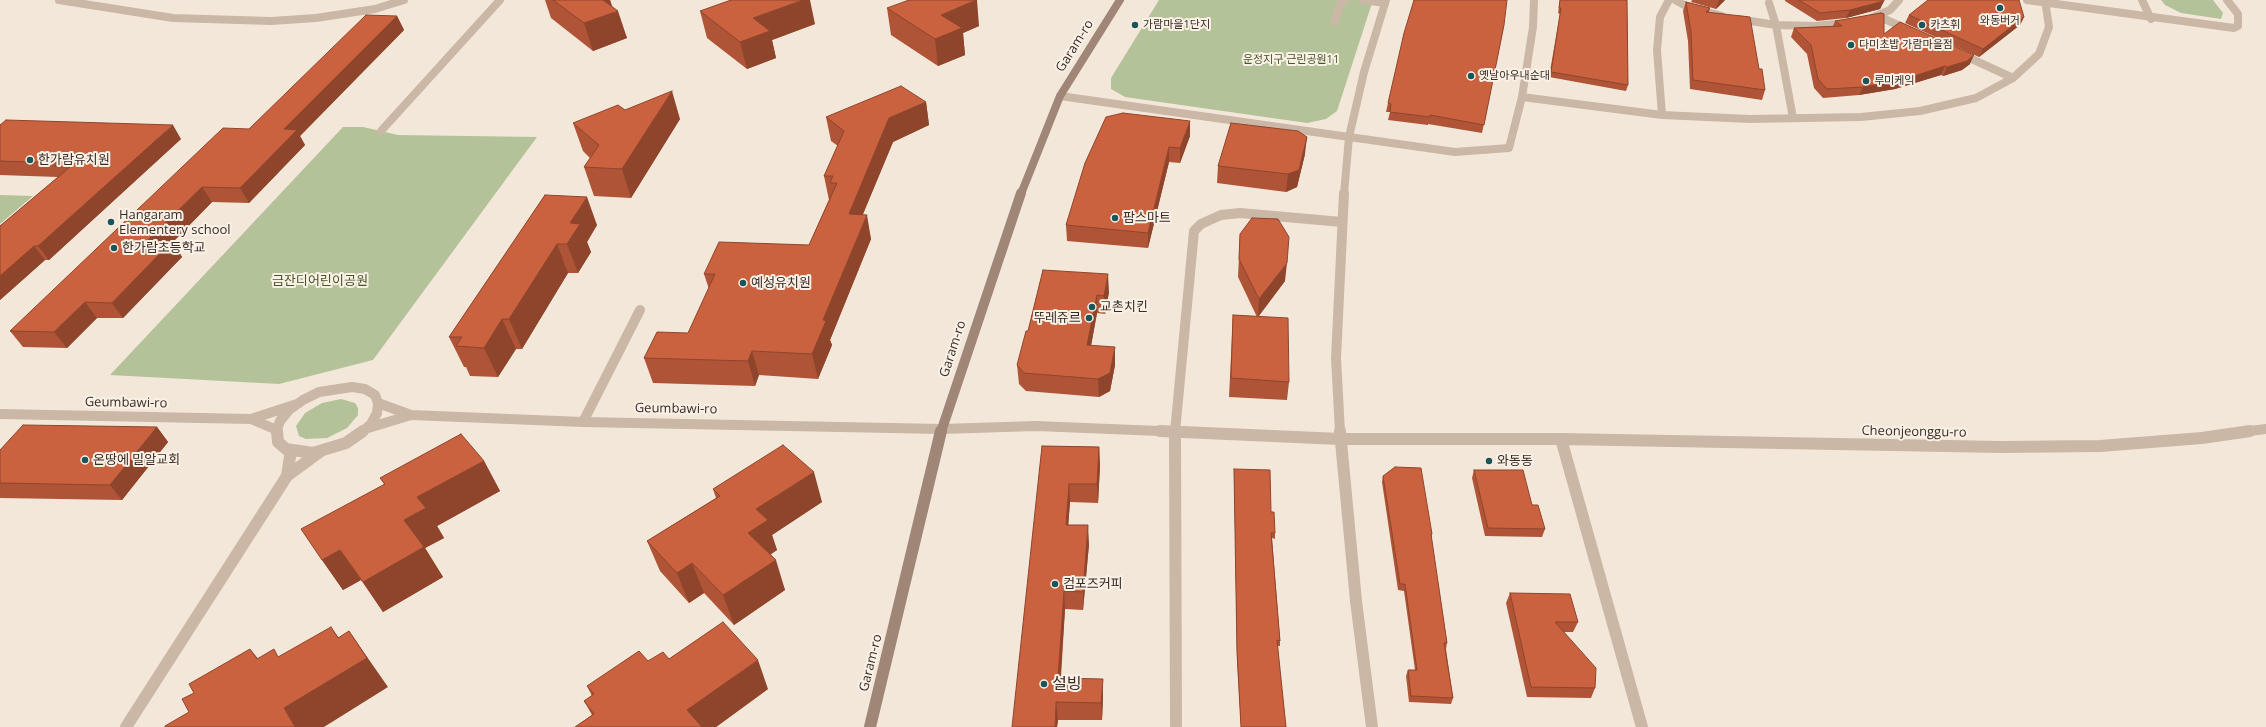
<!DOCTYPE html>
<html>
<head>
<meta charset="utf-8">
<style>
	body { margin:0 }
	canvas { display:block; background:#f3e7da }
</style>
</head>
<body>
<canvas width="2266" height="727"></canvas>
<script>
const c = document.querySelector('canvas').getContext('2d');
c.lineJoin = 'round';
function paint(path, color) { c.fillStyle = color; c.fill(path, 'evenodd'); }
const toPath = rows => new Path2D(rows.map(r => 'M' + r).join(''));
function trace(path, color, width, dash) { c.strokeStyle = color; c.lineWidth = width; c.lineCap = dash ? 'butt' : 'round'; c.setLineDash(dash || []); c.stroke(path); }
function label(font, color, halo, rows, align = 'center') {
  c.font = font + ' "Open Sans","Noto Sans KR",sans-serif'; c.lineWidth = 4; c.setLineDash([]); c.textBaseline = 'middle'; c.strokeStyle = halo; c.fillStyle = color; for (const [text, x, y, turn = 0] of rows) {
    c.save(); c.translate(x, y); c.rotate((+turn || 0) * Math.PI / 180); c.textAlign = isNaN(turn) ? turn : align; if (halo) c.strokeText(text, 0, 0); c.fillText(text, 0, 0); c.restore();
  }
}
const green = toPath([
	[1159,0,1373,0,1337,111,1326,119,1307,123,1125,97,1111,89,1111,78],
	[2161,0,2213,0,2223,13,2221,19,2181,13,2165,5],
	[343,127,363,127,398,135,537,137,373,360,279,384,110,375],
	[0,195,33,196,0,224],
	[341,399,355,403,358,408,358,415,347,428,327,438,306,439,299,436,296,426,305,413,322,403]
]);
const laneFar1 = toPath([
	[59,0,173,18,271,21,316,18,375,9,404,0],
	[1363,0,1385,3],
	[1334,22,1342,1,1345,0]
]);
const lane = toPath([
	[583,422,640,310]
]);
const streetFar2 = toPath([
	[1675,0,1686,6,1722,16],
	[2027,0,2234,28,2238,26,2238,14,2227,0],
	[2142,0,2151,19],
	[1769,3,1776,25,1793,118],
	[1878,16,1909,30],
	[1871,18,1890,10,1899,0],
	[1738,19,1776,25,1815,26,1847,23],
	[1961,54,2013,78],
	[1060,96,1455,152,1509,148,1522,97,1533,27,1534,0],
	[1522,97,1662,115,1750,119,1861,117,1920,111,1976,98,2013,78,2039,54,2049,27,2045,0],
	[1662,115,1657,50,1660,17,1669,0],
	[381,131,500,0],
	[1344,194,1349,137,1364,72,1386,0]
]);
const streetFar1 = toPath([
	[378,403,411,415,583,422,942,429,1036,426,1184,432],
	[0,414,251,419,297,404],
	[251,419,277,430],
	[365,429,411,415],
	[276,432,280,421,289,410,303,400,319,392,352,387,365,389,375,395,378,403,377,413,371,424,362,432],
	[1175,432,1194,231,1201,224,1221,215,1240,213,1342,222],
	[1340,432,1336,358,1344,193],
	[2242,432,2266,429]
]);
const street = toPath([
	[277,431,278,442,286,449,313,453,346,443,363,431],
	[1160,431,1340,439,1561,439,2001,447,2100,446,2202,438,2250,431],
	[1175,431,1176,727],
	[1340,431,1356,601,1372,727],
	[1561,439,1642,727],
	[287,476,291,450],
	[126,727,287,476,321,451]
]);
const secondaryFar2 = toPath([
	[1021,194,1060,96,1120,0]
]);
const secondaryFar1 = toPath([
	[941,432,1021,193]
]);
const secondary = toPath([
	[870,727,941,431]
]);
const wall = toPath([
	[545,0,610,0,612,6,627,38,593,51,551,18],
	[1560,0,1627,0,1628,85,1626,91,1549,77,1560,14,1558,13],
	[1692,0,1725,0,1716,9,1691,2],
	[1785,0,1884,0,1884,1,1880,9,1846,18,1817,21,1785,1],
	[1686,2,1710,8,1709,12,1759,69,1765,90,1762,100,1690,89,1688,41,1683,11],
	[887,8,979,26,963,33,965,55,938,66,891,35],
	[700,11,815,24,772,40,776,58,747,69,707,38],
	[1909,15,2024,17,2020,25,1979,57,1905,23],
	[397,16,404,30,300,136,305,145,249,203,212,202,173,242,182,257,123,318,97,318,67,348,23,347,10,331,249,129],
	[1835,21,1884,34,1970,64,1962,70,1943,76,1941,75,1895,89,1859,95,1823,98,1814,88,1807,54,1791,37,1794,28,1833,26],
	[1504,25,1482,133,1428,124,1428,125,1388,120,1390,112,1386,112,1388,103],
	[926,102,929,125,893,142,863,214,871,239,830,340,832,345,818,379,759,375,755,386,653,383,644,358,688,333,709,289,704,274,809,245,829,200,824,176,838,146,831,141,826,117],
	[1106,117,1190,136,1180,163,1169,162,1148,248,1067,241,1066,225],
	[680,119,631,198,594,196,584,167,590,158,583,151,573,123],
	[0,125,181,139,49,260,45,260,0,300,0,226,58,177,0,175],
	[1305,154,1297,187,1286,192,1217,183,1218,166],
	[545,195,597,225,587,242,591,252,578,273,568,273,522,349,516,349,498,377,470,376,466,367,464,367,449,337],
	[1240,234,1285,281,1258,317,1289,382,1287,400,1229,397,1233,315,1257,317,1238,277],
	[1043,270,1109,292,1105,314,1097,313,1091,345,1115,365,1110,391,1099,397,1026,391,1019,384,1017,365,1028,331],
	[157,427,168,442,122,500,0,498,0,450],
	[1042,446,1099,447,1100,466,1098,503,1070,502,1068,525,1089,544,1083,610,1065,609,1061,678,1103,697,1102,720,1058,720,1057,727],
	[484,461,500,491,437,526,444,538,425,548,443,577,383,612,361,580,343,590,322,560,384,484,380,478],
	[1234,469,1271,512,1275,533,1275,539,1272,538,1280,641,1280,646,1277,646,1286,727,1241,727,1237,657],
	[1474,470,1532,505,1545,529,1542,537,1485,536,1472,478],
	[1383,476,1432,534,1431,538,1447,643,1446,649,1453,698,1451,704,1409,702,1406,676,1408,670,1415,670,1404,591,1398,590,1382,482],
	[713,489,822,502,772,535,777,550,771,554,785,590,734,625,704,593,689,603,660,571,647,541,716,498],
	[1510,593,1578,622,1573,632,1564,632,1595,688,1591,698,1527,697,1506,603],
	[669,659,768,689,716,727,575,727,592,715,584,701,592,696,587,686,648,661]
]);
const shadedWall = toPath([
	[600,0,610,0,614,13,618,11,627,38,593,51,584,23],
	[803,0,810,0,815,24,772,40,776,58,747,69,740,42,753,18],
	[976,0,977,0,979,26,963,33,965,55,938,66,935,39,941,15],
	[1719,0,1725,0,1716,9],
	[1884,1,1880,9,1846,18,1850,10],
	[397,16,404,30,300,136,305,145,249,203,240,188,284,129],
	[2024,17,2020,25,1979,57,1983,49],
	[1974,55,1970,64,1962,70,1943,76,1947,67],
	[1945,66,1941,75,1895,89,1859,95,1863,87],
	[672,91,680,119,631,198,622,169],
	[926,102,929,125,893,142,853,238,849,214,889,118],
	[1190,121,1190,136,1180,163,1180,148],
	[173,125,181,139,49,260,38,246],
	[1307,137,1305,154,1297,187,1286,192,1288,174],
	[1169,147,1169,162,1148,248,1148,233],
	[202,187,212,202,173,242,182,257,123,318,112,303,148,240],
	[587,197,597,225,587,242,591,252,578,273,567,244,570,223],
	[867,215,871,239,830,340,832,345,818,379,812,354,823,320],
	[557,244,568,273,522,349,509,319],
	[34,246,45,260,0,300,0,276],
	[1287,263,1285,281,1258,317,1259,299],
	[1108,274,1109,292,1105,314,1104,296],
	[1097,295,1097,313,1088,363,1087,345],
	[85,302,97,318,67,348,54,332],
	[502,319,516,349,498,377,484,348],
	[1115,347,1115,365,1110,391,1099,397,1098,379],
	[752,351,759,375,755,386,748,361],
	[157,427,168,442,122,500,110,485],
	[1099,447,1100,466,1098,503,1097,484],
	[484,461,500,491,437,526,444,538,425,548,443,577,383,612,363,582,404,520,417,497],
	[814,472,822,502,772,535,777,550,758,563,748,533,756,509],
	[1069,484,1070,502,1067,543,1066,525],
	[1088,525,1089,544,1083,610,1083,592],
	[340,550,361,580,343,590,322,560],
	[776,560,785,590,734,625,723,595],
	[692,563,704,593,689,603,677,573],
	[1064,591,1065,609,1059,696,1058,678],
	[331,627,352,656,349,631,388,687,324,727,295,727,284,708,338,638],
	[250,649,275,679,257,659],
	[758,660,768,689,716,727,695,727,687,710],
	[1103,679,1103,697,1102,720,1101,703],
	[1056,702,1058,720,1057,727,1055,727]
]);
const building = toPath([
	[553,0,603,0,618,11,584,23,553,0],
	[731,0,803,0,753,18,770,31,740,42,700,11,731,0],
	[909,0,976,0,941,15,962,28,935,39,887,8,909,0],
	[1414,0,1507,0,1504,25,1484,125,1430,115,1430,117,1390,112,1391,104,1388,103,1404,33,1414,0],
	[1560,0,1627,0,1628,85,1551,72,1561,8,1559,8,1560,0],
	[1799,0,1884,0,1884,1,1850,10,1820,13,1799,0],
	[1928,0,2019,0,2024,17,1983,49,1909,15,1928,0],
	[1686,2,1710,8,1706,12,1750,17,1759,69,1762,69,1765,90,1693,80,1691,32,1686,2],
	[1881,13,1884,14,1884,34,1900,22,1974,55,1967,61,1947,67,1945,66,1899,81,1863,87,1827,89,1818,79,1811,45,1794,28,1842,26,1835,21,1881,13],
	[366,15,397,16,284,129,297,130,240,188,202,187,148,240,172,241,112,303,85,302,54,332,10,331,223,128,249,129,366,15],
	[901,86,926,102,889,118,849,214,867,215,823,320,826,321,812,354,752,351,748,361,644,358,657,332,688,333,715,274,704,274,719,242,809,245,837,183,830,183,833,176,824,176,844,131,826,117,901,86],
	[672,91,622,169,584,167,599,145,573,123,618,105,625,110,672,91],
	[1123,113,1190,121,1180,148,1169,147,1148,233,1066,225,1085,163,1106,117,1123,113],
	[6,120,173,125,38,246,34,246,0,276,0,226,70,167,54,166,58,163,0,161,0,125,6,120],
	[1231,123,1298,131,1307,137,1299,170,1288,174,1218,166,1231,123],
	[545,195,587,197,570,223,580,224,567,244,557,244,509,319,502,319,484,348,456,346,462,337,449,337,545,195],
	[1252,218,1278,219,1289,237,1287,263,1259,299,1239,259,1240,234,1252,218],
	[1043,270,1108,274,1104,296,1097,295,1087,345,1115,347,1110,373,1098,379,1024,373,1017,365,1026,331,1028,331,1043,270],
	[1233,315,1288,318,1289,382,1231,378,1233,315],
	[23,425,157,427,110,485,0,483,0,450,23,425],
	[461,434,484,461,417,497,426,508,404,520,424,547,363,582,340,550,322,560,301,529,385,484,380,478,461,434],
	[783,445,814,472,756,509,768,520,748,533,776,560,723,595,692,563,677,573,647,541,720,496,713,489,783,445],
	[1042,446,1099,447,1097,484,1069,484,1066,525,1088,525,1083,592,1064,591,1058,678,1103,679,1101,703,1056,702,1055,727,1012,727,1042,446],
	[1395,467,1421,468,1432,534,1431,534,1447,643,1444,643,1453,698,1411,696,1408,670,1417,670,1405,584,1400,584,1383,476,1395,467],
	[1234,469,1270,470,1271,512,1274,512,1275,533,1271,533,1280,641,1277,640,1286,727,1241,727,1237,652,1234,469],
	[1474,470,1523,470,1532,505,1538,505,1545,529,1488,528,1474,470],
	[1510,593,1570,594,1578,622,1555,622,1596,668,1595,688,1531,687,1510,593],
	[723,622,758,660,687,710,702,727,575,727,594,714,584,701,594,694,587,686,639,651,648,661,663,652,669,659,723,622],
	[331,627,338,638,349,631,367,658,284,708,295,727,165,727,165,726,189,712,182,699,194,693,189,684,250,649,257,659,274,649,278,657,331,627]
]);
const markers = [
	[2000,8,4,"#1a555a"],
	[1135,25,4,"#1a555a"],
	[1922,25,4,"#1a555a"],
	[1851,45,4,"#1a555a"],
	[1471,76,4,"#1a555a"],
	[1866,81,4,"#1a555a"],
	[30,160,4,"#1a555a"],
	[1115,218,4,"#1a555a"],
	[111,222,4,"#1a555a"],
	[114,248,4,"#1a555a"],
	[743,283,4,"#1a555a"],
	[1092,307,4,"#1a555a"],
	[1089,318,4,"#1a555a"],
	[85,460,4,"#1a555a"],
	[1489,461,4,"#1a555a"],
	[1055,584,4,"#1a555a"],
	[1044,684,4,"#1a555a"]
];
const farPoinames = [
	["와동버거",2000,21,"center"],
	["가람마을1단지",1143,25],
	["카츠휘",1930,25],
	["다미초밥 가람마을점",1859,45],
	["옛날아우내순대",1479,76],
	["루미케익",1874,81]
];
const farParknames = [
	["운정지구 근린공원11",1291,60]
];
const streetNames = [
	["Garam-ro",1075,46,-58],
	["Garam-ro",953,349,-72],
	["Geumbawi-ro",126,403,1],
	["Geumbawi-ro",676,409,1],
	["Cheonjeonggu-ro",1914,432,1],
	["Garam-ro",871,663,-76]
];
const poiNames = [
	["한가람유치원",38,160],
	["Hangaram",119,215],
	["Elementery school",119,230],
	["팜스마트",1123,218],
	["한가람초등학교",122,248],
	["예성유치원",751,283],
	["교촌치킨",1100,307],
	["뚜레쥬르",1081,318,"right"],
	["온땅에 밀알교회",93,460],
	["와동동",1497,461],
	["컴포즈커피",1063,584]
];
const parkNames = [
	["금잔디어린이공원",320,281]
];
const nearPoinames = [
	["설빙",1052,684]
];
paint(green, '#b4c299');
trace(laneFar1, '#cbb7a5', 8);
trace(lane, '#cbb7a5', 10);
trace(streetFar2, '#cbb7a5', 8);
trace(streetFar1, '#cbb7a5', 10);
trace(street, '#cbb7a5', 12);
trace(secondaryFar2, '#9f8677', 8);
trace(secondaryFar1, '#9f8677', 10);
trace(secondary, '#9f8677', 12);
paint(wall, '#af5436');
paint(shadedWall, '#8e452c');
paint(building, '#cb623f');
trace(building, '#8e452c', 1);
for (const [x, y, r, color] of markers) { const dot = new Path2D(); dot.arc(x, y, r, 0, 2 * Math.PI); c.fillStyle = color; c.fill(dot); trace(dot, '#faf1e6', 1.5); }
label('11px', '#372c27', '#faf1e6', farPoinames, 'left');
label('11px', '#455629', '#faf1e6', farParknames);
label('13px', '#372c27', '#faf1e6', streetNames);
label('13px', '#372c27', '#faf1e6', poiNames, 'left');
label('13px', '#455629', '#faf1e6', parkNames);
label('16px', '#372c27', '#faf1e6', nearPoinames, 'left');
</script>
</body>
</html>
